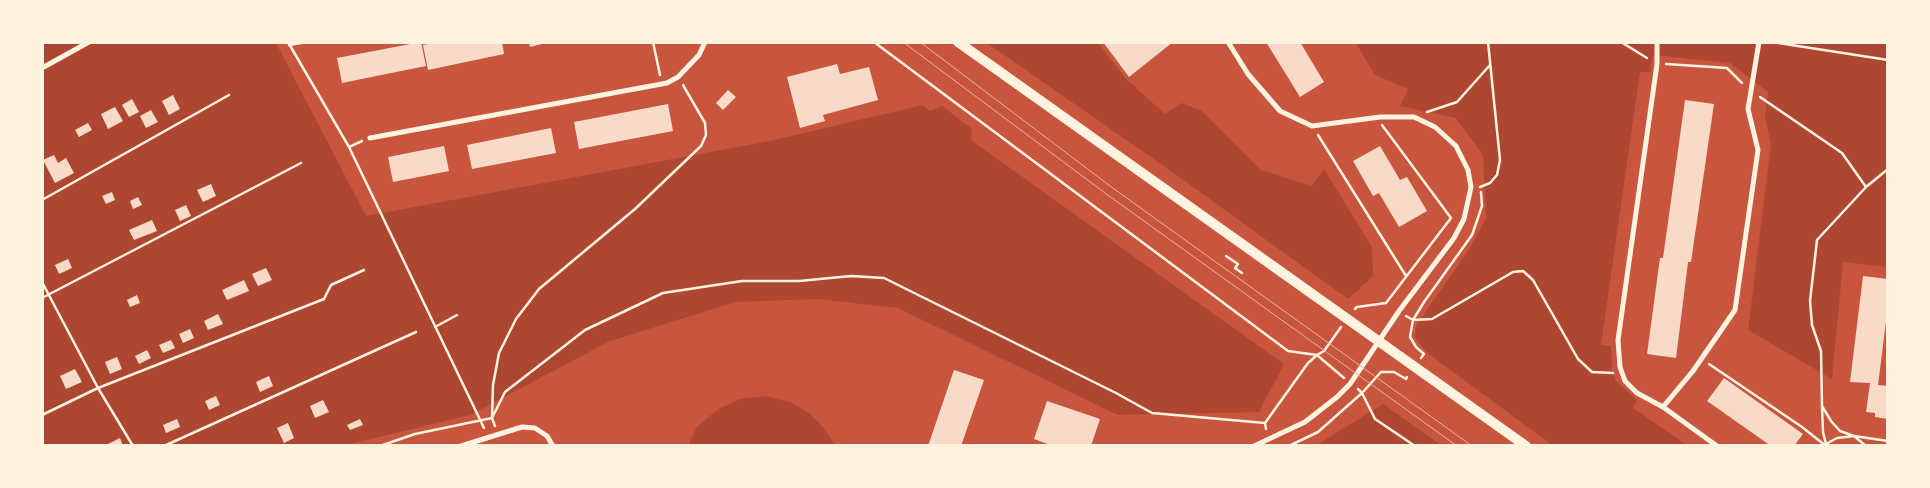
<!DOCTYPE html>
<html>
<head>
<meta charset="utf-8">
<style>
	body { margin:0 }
	#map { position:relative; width:1930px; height:488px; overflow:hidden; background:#c8553d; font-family:Montserrat,sans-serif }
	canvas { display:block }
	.frame { position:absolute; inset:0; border:44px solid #fff3e0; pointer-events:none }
</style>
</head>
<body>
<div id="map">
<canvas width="1930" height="488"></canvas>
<div class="frame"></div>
</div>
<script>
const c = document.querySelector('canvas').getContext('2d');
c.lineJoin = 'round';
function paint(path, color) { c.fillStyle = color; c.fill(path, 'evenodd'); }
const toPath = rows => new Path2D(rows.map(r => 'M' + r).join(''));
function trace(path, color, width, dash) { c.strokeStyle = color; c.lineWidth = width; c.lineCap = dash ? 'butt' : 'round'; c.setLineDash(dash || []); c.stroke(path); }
const green = toPath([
	[42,43,276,43,366,216,770,141,923,105,930,111,942,106,972,129,971,140,1284,364,1259,412,1118,415,898,308,817,299,736,302,610,341,470,415,346,445,43,445],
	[987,43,1098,43,1126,79,1165,114,1182,103,1202,111,1261,170,1312,186,1324,169,1372,247,1373,276,1348,299,1168,169],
	[1356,43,1887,43,1887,267,1843,262,1832,379,1748,330,1771,144,1765,118,1768,92,1730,63,1653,55,1650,72,1640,72,1601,345,1611,346,1612,369,1616,381,1637,400,1633,408,1687,445,1552,445,1426,352,1415,337,1416,326,1470,248,1486,218,1483,155,1456,118,1400,106,1408,89,1375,75],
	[765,396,790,402,809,413,823,427,835,445,688,445,697,427,718,409,740,399],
	[1383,404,1441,445,1315,446]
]);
const building = toPath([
	[421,42,426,66,342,83,337,58],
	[437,42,502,42,504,54,428,70,423,45],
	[529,42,546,42,546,43,530,47],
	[1103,42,1173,42,1129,77],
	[1266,42,1300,42,1324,82,1300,97],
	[837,64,840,74,869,67,878,100,823,115,825,121,800,128,787,77],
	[728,90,736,97,723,110,716,103],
	[173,95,180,109,169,115,162,101],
	[132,99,139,112,129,117,122,105],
	[1685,100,1714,104,1691,262,1688,262,1676,358,1647,354,1660,258,1663,258],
	[668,104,673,131,579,149,574,122],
	[115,107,123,121,108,129,101,114],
	[151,110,158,122,146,128,140,116],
	[88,123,92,130,79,137,75,130],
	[551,128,556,153,472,169,467,145],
	[444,146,449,171,393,182,388,157],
	[1380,146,1400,180,1407,177,1427,211,1399,227,1379,193,1373,196,1353,161],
	[54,155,58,163,66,158,74,173,55,183,43,160],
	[211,184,216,196,203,202,197,190],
	[112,192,115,200,106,204,102,196],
	[138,197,142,205,133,209,130,201],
	[186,205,191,216,180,221,175,210],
	[152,220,157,231,134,240,129,230],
	[68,259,72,268,59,274,55,265],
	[266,268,272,280,258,286,252,274],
	[1863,276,1888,279,1888,306,1878,385,1888,386,1888,419,1875,417,1875,413,1866,412,1870,383,1850,382],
	[244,280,249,291,227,300,222,290],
	[137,295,140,303,130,307,127,300],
	[218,314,223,324,208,330,204,321],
	[190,329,194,338,183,343,179,334],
	[171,340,175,348,163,353,159,345],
	[147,350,151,358,139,364,135,356],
	[117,357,122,369,110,374,105,362],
	[75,369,82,382,66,389,60,376],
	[954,370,984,380,961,446,928,446],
	[269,376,273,386,260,392,256,382],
	[1724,378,1803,434,1794,446,1771,446,1707,401],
	[216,396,220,405,209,410,205,401],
	[323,400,329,412,315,418,310,406],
	[1047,401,1100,419,1091,446,1053,446,1034,439],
	[177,419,180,427,166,433,163,425],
	[360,419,363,425,350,430,347,425],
	[288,423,294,438,284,443,277,428],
	[120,438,123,446,104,446]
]);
const path = toPath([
	[288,42,349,147,484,428],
	[653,42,660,75],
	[874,42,1288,351,1317,355,1344,378],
	[1621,42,1647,58],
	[1772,42,1888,60],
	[289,45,308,42],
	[1666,64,1727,68,1742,83],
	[1760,97,1842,153,1866,187],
	[1427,112,1457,102,1490,65],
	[1318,135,1406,276],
	[349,147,362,141],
	[1888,169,1866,187,1817,240,1810,301,1812,325,1821,351,1822,406,1831,421,1840,431,1854,436,1888,441],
	[1480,187,1490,183,1497,175,1500,160,1488,42],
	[42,200,229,95],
	[1226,256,1238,264,1235,268,1242,273],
	[42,282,98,388,133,446],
	[42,298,301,163],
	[1355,309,1357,307,1386,303,1451,218,1382,125],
	[1406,316,1413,320,1424,302,1472,235,1482,206,1481,192],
	[435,327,457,315],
	[1421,358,1424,354,1416,347,1410,337,1413,320,1432,319,1513,272,1523,271,1533,280,1578,359,1592,372,1613,373],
	[1709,364,1802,427,1826,446],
	[1358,389,1362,393,1375,419,1415,446],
	[1822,407,1823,432,1826,444,1824,446],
	[42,415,98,388,324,299,331,285,364,270],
	[495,426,492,418,505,392,585,330,663,293,742,281,799,281,851,276,884,278,1116,393,1152,413,1265,423],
	[1266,429,1265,423,1308,363,1317,355,1324,351,1341,327],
	[1826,444,1837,438,1854,436,1866,446],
	[164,446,416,332],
	[380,446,415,434,492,418,493,385,499,353,516,319,539,289,635,209,701,146,706,135,705,123,683,85],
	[1289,446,1318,432,1362,393,1381,372,1394,372,1406,379,1407,377]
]);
const minor = toPath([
	[1228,42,1248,74,1280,111,1312,126,1380,117,1414,117,1435,127,1456,146,1468,170,1471,187,1464,219,1454,238,1399,311,1350,384,1337,397,1305,422,1254,446],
	[1657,42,1657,64,1618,340,1620,367,1625,381,1637,393,1663,407,1717,446],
	[42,68,89,42],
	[370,138,667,83,678,77,699,55,705,42],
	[1663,407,1693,371,1735,310,1758,150,1748,109,1759,42],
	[461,446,522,427,535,428,547,436,553,446]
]);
const secondary = toPath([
	[958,42,1526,446]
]);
const tram = toPath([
	[903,42,1105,193,1457,446],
	[920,42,1110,186,1472,446]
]);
paint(green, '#ae4732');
paint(building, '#f7dbc8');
trace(path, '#fff3e0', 2.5);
trace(minor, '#fff3e0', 5);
trace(secondary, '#fff3e0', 10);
trace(tram, '#e9b49f', 1);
</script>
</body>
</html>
